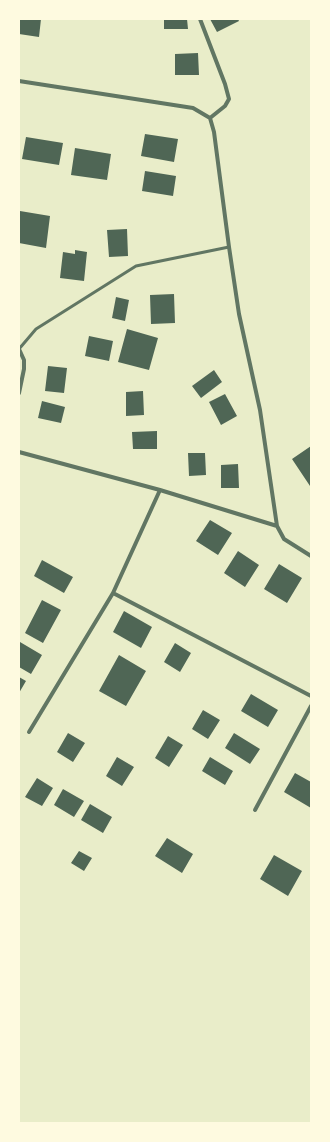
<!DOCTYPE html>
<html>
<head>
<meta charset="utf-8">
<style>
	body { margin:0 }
	#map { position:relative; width:330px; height:1142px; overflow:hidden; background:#e9edc9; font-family:Rubik,sans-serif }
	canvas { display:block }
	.frame { position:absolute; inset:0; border:20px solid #fefae0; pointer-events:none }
</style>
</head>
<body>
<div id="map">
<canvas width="330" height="1142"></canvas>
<div class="frame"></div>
</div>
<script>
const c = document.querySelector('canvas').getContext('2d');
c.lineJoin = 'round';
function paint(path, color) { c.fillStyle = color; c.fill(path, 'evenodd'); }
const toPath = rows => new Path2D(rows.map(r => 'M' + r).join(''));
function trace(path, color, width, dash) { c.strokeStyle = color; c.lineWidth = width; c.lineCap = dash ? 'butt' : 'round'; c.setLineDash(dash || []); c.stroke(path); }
const building = toPath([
	[19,19,41,19,39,37,19,34],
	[164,19,187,19,188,29,164,29],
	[210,19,238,19,239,21,217,32],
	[198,53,199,75,175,75,175,54],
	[145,134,178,139,174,162,141,156],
	[26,137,63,143,59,165,22,159],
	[75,148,111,154,107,180,71,175],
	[145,171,176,176,173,196,142,191],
	[20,211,50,216,46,248,19,243],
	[127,229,128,256,109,257,107,230],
	[75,250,87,252,84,281,60,278,63,252,75,254],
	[174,294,175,323,151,324,150,295],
	[116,297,129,300,125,321,112,318],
	[127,329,158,338,149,370,118,362],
	[89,336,113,341,109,361,85,356],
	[48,366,67,368,64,393,45,391],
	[214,370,222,382,201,398,192,386],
	[143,391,144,415,126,416,126,392],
	[225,394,237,416,221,425,209,402],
	[42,401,65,407,61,423,38,418],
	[157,431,157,449,133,449,132,432],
	[311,446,311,485,310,486,292,459],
	[188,453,205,453,206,475,189,476],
	[238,464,239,488,221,488,221,465],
	[210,520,232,533,218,555,196,541],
	[238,551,259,565,245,587,224,573],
	[42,560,73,577,64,593,34,576],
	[279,564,302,578,287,603,264,589],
	[42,600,61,610,43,643,25,633],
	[124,611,152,627,141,648,113,632],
	[20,642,42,655,31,674,19,667,19,644],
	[175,643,191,653,180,672,164,662],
	[119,655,146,671,126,706,99,691],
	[19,677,26,681,19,693],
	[251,694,278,710,268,727,241,711],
	[203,710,220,720,208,739,192,729],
	[68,733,85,743,73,762,57,752],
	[234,733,260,749,250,764,225,748],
	[168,736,183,745,169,767,155,758],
	[117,757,134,767,122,786,106,776],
	[210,757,233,771,225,785,202,771],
	[295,773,311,782,311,808,284,792],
	[37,778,53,788,42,806,25,797],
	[63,789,84,801,74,817,54,805],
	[90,804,112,817,103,833,81,820],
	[167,838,193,854,182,873,155,856],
	[79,851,92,858,84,871,71,863],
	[274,855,302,871,288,896,260,879]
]);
const service = toPath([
	[19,349,36,329,136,266,229,247]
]);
const minor = toPath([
	[200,19,225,84,229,99,225,106,210,118],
	[19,81,193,108,210,118,214,132,229,247,239,314,260,410,277,526],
	[19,349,24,360,24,369,19,393],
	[19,452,160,490,277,526,284,539,311,556],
	[113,593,311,696],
	[29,732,113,593,160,490],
	[255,810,311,706]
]);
paint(building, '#4f6655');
trace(service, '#617663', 3);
trace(minor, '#617663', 4);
</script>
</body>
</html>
